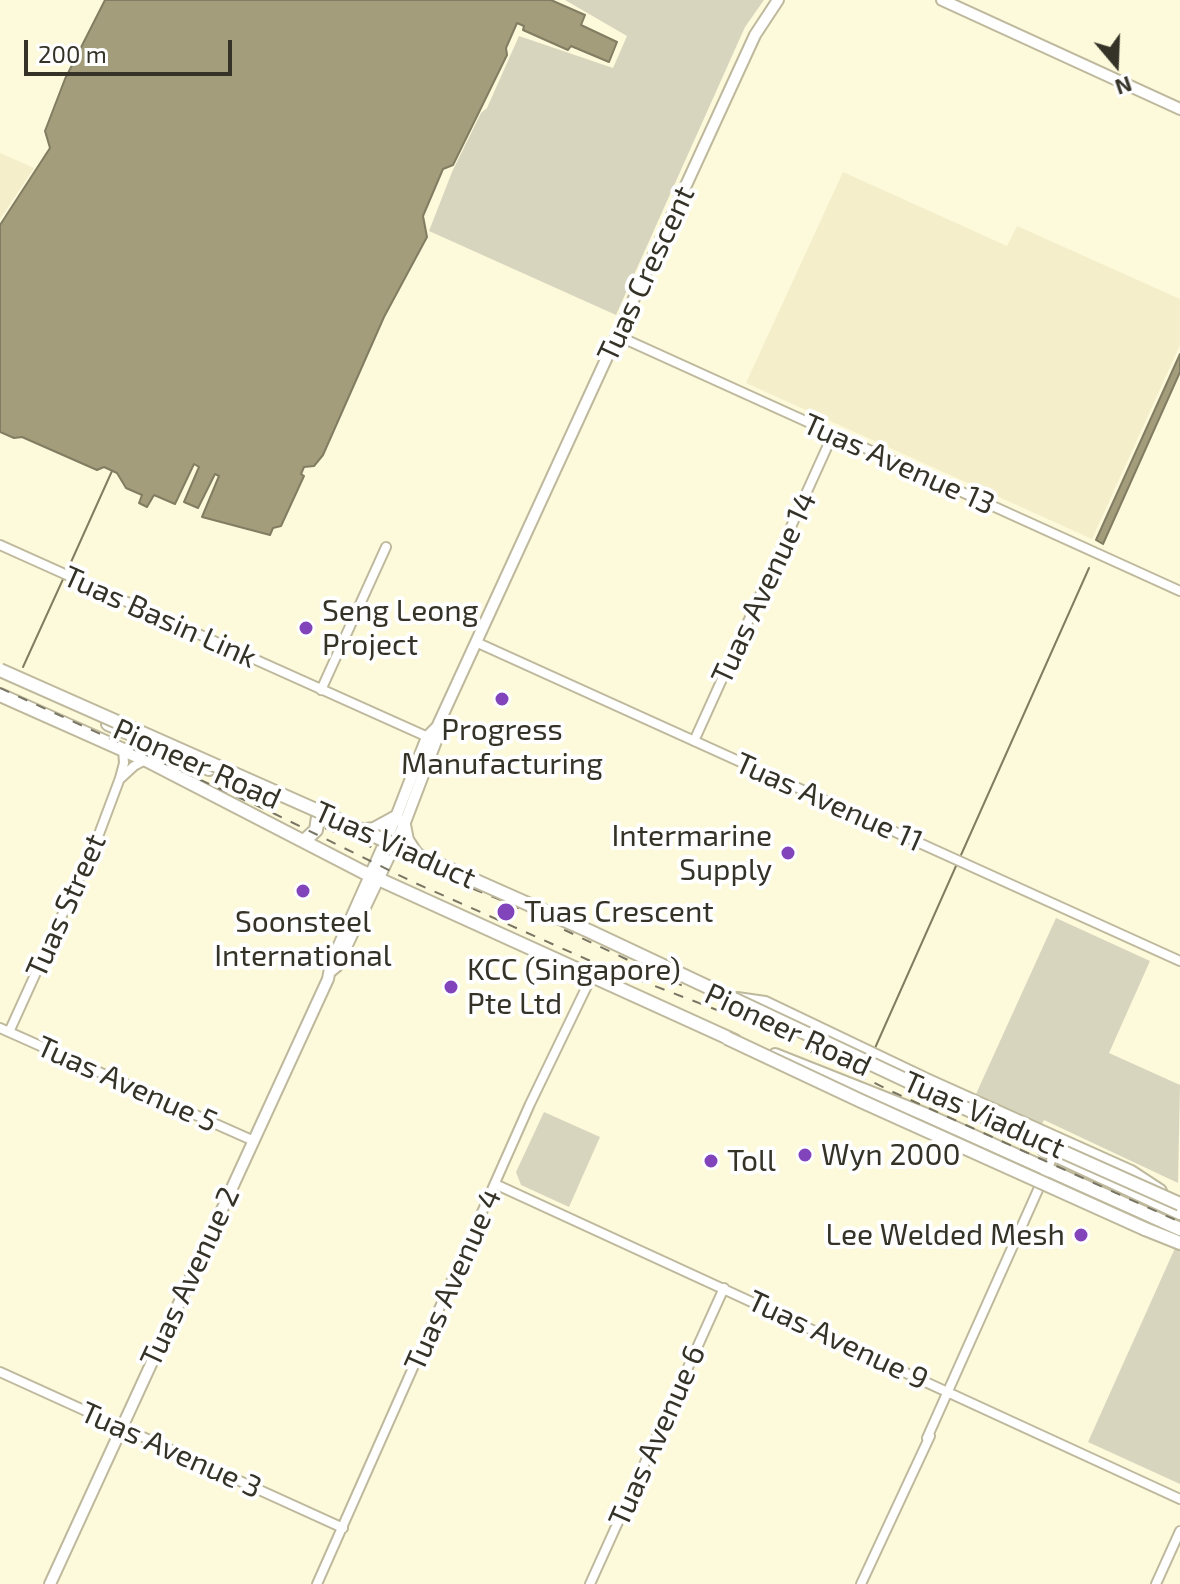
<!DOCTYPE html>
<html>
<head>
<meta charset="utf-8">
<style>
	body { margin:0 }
	#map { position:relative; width:1180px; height:1584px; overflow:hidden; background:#fdf9db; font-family:"Exo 2",sans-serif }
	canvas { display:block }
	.north { position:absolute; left:1076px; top:24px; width:80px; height:80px; -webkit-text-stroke:6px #fff; paint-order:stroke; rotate:161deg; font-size:22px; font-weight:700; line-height:32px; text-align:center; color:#353328 }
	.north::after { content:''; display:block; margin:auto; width:28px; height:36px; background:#353328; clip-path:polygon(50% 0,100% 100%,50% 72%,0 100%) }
	.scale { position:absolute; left:24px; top:40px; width:208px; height:36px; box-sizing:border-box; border:4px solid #353328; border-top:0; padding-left:10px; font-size:24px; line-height:28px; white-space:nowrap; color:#353328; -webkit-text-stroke:6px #fff; paint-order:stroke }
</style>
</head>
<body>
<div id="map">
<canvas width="1180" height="1584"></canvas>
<div class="north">N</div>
<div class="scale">200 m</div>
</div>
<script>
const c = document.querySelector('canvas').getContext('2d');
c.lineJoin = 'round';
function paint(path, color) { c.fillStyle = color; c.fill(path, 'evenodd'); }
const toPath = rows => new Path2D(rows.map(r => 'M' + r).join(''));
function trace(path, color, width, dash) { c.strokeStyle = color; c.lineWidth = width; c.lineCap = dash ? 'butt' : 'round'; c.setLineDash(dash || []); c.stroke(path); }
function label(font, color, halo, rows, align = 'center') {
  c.font = font + ' "Exo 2",sans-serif'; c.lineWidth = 8; c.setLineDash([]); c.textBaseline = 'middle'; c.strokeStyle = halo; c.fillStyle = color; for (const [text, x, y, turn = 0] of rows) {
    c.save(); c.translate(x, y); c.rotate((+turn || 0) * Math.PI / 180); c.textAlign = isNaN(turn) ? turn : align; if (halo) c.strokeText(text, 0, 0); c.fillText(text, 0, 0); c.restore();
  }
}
const built = toPath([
	[0,153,34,168,0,219],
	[843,172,1007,246,1017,226,1180,299,1180,345,1092,539,746,383]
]);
const green = toPath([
	[565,0,764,0,745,27,616,315,429,231,452,172,481,113,487,108,519,36,613,68,627,36],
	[1056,918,1150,961,1109,1053,1180,1085,1178,1183,1044,1120,1042,1124,976,1094],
	[544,1112,600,1137,569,1207,521,1185,516,1172],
	[1176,1246,1180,1247,1180,1484,1088,1442]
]);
const water = toPath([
	[105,0,551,0,585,15,581,25,617,42,609,62,571,46,568,50,523,30,524,26,517,23,506,48,507,55,453,165,443,169,423,216,427,237,384,317,323,455,314,466,304,467,301,474,304,476,281,526,273,528,270,535,202,517,219,476,215,474,198,508,184,502,199,467,194,464,175,504,154,495,147,507,139,503,142,495,126,488,117,473,104,467,97,470,22,437,14,438,0,432,0,225,50,148,45,131,65,79,105,0],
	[1180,354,1180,372,1103,544,1096,540,1180,354]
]);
const stream = toPath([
	[67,571,112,471],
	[23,667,64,577],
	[961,855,1089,568],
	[875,1048,956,866]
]);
const minor = toPath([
	[618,336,1180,591],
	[0,545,430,738],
	[478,643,1180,961],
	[321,690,386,547],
	[694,741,833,434],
	[121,778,134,766,145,760],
	[0,1028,254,1141],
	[9,1032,99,834,120,778,124,763,123,749],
	[495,1184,1180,1499],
	[0,1372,343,1528],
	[927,1438,1054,1154],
	[317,1584,530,1104,587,986,588,976],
	[590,1584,724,1288],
	[861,1584,930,1436],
	[1156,1584,1180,1531]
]);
const tertiary = toPath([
	[942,0,1180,109],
	[331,971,337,966,404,825,436,741,438,725,755,35,778,0],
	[50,1584,328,979,331,963,396,817,427,737,437,727]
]);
const primary = toPath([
	[0,695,146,760,363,872,735,1041],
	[108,724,209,769],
	[404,825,407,840,419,858],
	[358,831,374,829,396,817],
	[304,841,316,830,318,817],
	[737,999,765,1003,924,1079,1131,1172,1160,1191],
	[775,1055,924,1114,1180,1229],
	[1044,1150,1180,1213],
	[1145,1229,1180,1243]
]);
const rail = toPath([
	[0,688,275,814,413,882,595,963,756,1025,893,1092,1180,1222],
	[325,828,510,904,687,988]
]);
const primaryBridge = toPath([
	[0,670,589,931,969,1110,1180,1204],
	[727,1038,861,1101,1145,1229]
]);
const markers = [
	[306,628,8,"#8144ba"],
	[502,699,8,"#8144ba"],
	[788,853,8,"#8144ba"],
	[303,891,8,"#8144ba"],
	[506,912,10,"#8144ba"],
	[451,987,8,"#8144ba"],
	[805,1155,8,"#8144ba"],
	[711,1161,8,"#8144ba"],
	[1081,1235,8,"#8144ba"]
];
const streetNames = [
	["Tuas Crescent",646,274,-65],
	["Tuas Avenue 13",899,464,24],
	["Tuas Avenue 14",764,588,-65],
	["Tuas Basin Link",160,617,24],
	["Pioneer Road",197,764,24],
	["Tuas Avenue 11",829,802,24],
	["Tuas Viaduct",395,845,24],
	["Tuas Street",66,906,-66],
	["Pioneer Road",788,1030,25],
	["Tuas Avenue 5",127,1084,24],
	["Tuas Viaduct",984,1115,24],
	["Tuas Avenue 2",190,1277,-65],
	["Tuas Avenue 4",453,1280,-66],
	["Tuas Avenue 9",838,1340,25],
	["Tuas Avenue 6",657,1436,-66],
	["Tuas Avenue 3",171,1450,24]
];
const poiNames = [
	["Seng Leong",322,611],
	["Project",322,645],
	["Progress",502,730,"center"],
	["Manufacturing",502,764,"center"],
	["Intermarine",772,836,"right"],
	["Supply",772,870,"right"],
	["Tuas Crescent",524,912],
	["Soonsteel",303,922,"center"],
	["International",303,956,"center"],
	["KCC (Singapore)",467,970],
	["Pte Ltd",467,1004],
	["Wyn 2000",821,1155],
	["Toll",727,1161],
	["Lee Welded Mesh",1065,1235,"right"]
];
paint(built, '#f4eeca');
paint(green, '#d8d5bf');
paint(water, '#a39d7b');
trace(water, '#827d62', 2);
trace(stream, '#827d62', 2);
trace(minor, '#beb99d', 12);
trace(tertiary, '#beb99d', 14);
trace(primary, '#beb99d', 16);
trace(minor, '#fff', 8);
trace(tertiary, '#fff', 10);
trace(primary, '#fff', 12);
trace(rail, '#787564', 2, [10, 10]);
trace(primaryBridge, '#beb99d', 16, []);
trace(primaryBridge, '#fff', 12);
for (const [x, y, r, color] of markers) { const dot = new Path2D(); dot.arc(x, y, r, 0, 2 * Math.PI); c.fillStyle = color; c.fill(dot); trace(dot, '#fff', 3); }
label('30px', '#353328', '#fff', streetNames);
label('30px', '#353328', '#fff', poiNames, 'left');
</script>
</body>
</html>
